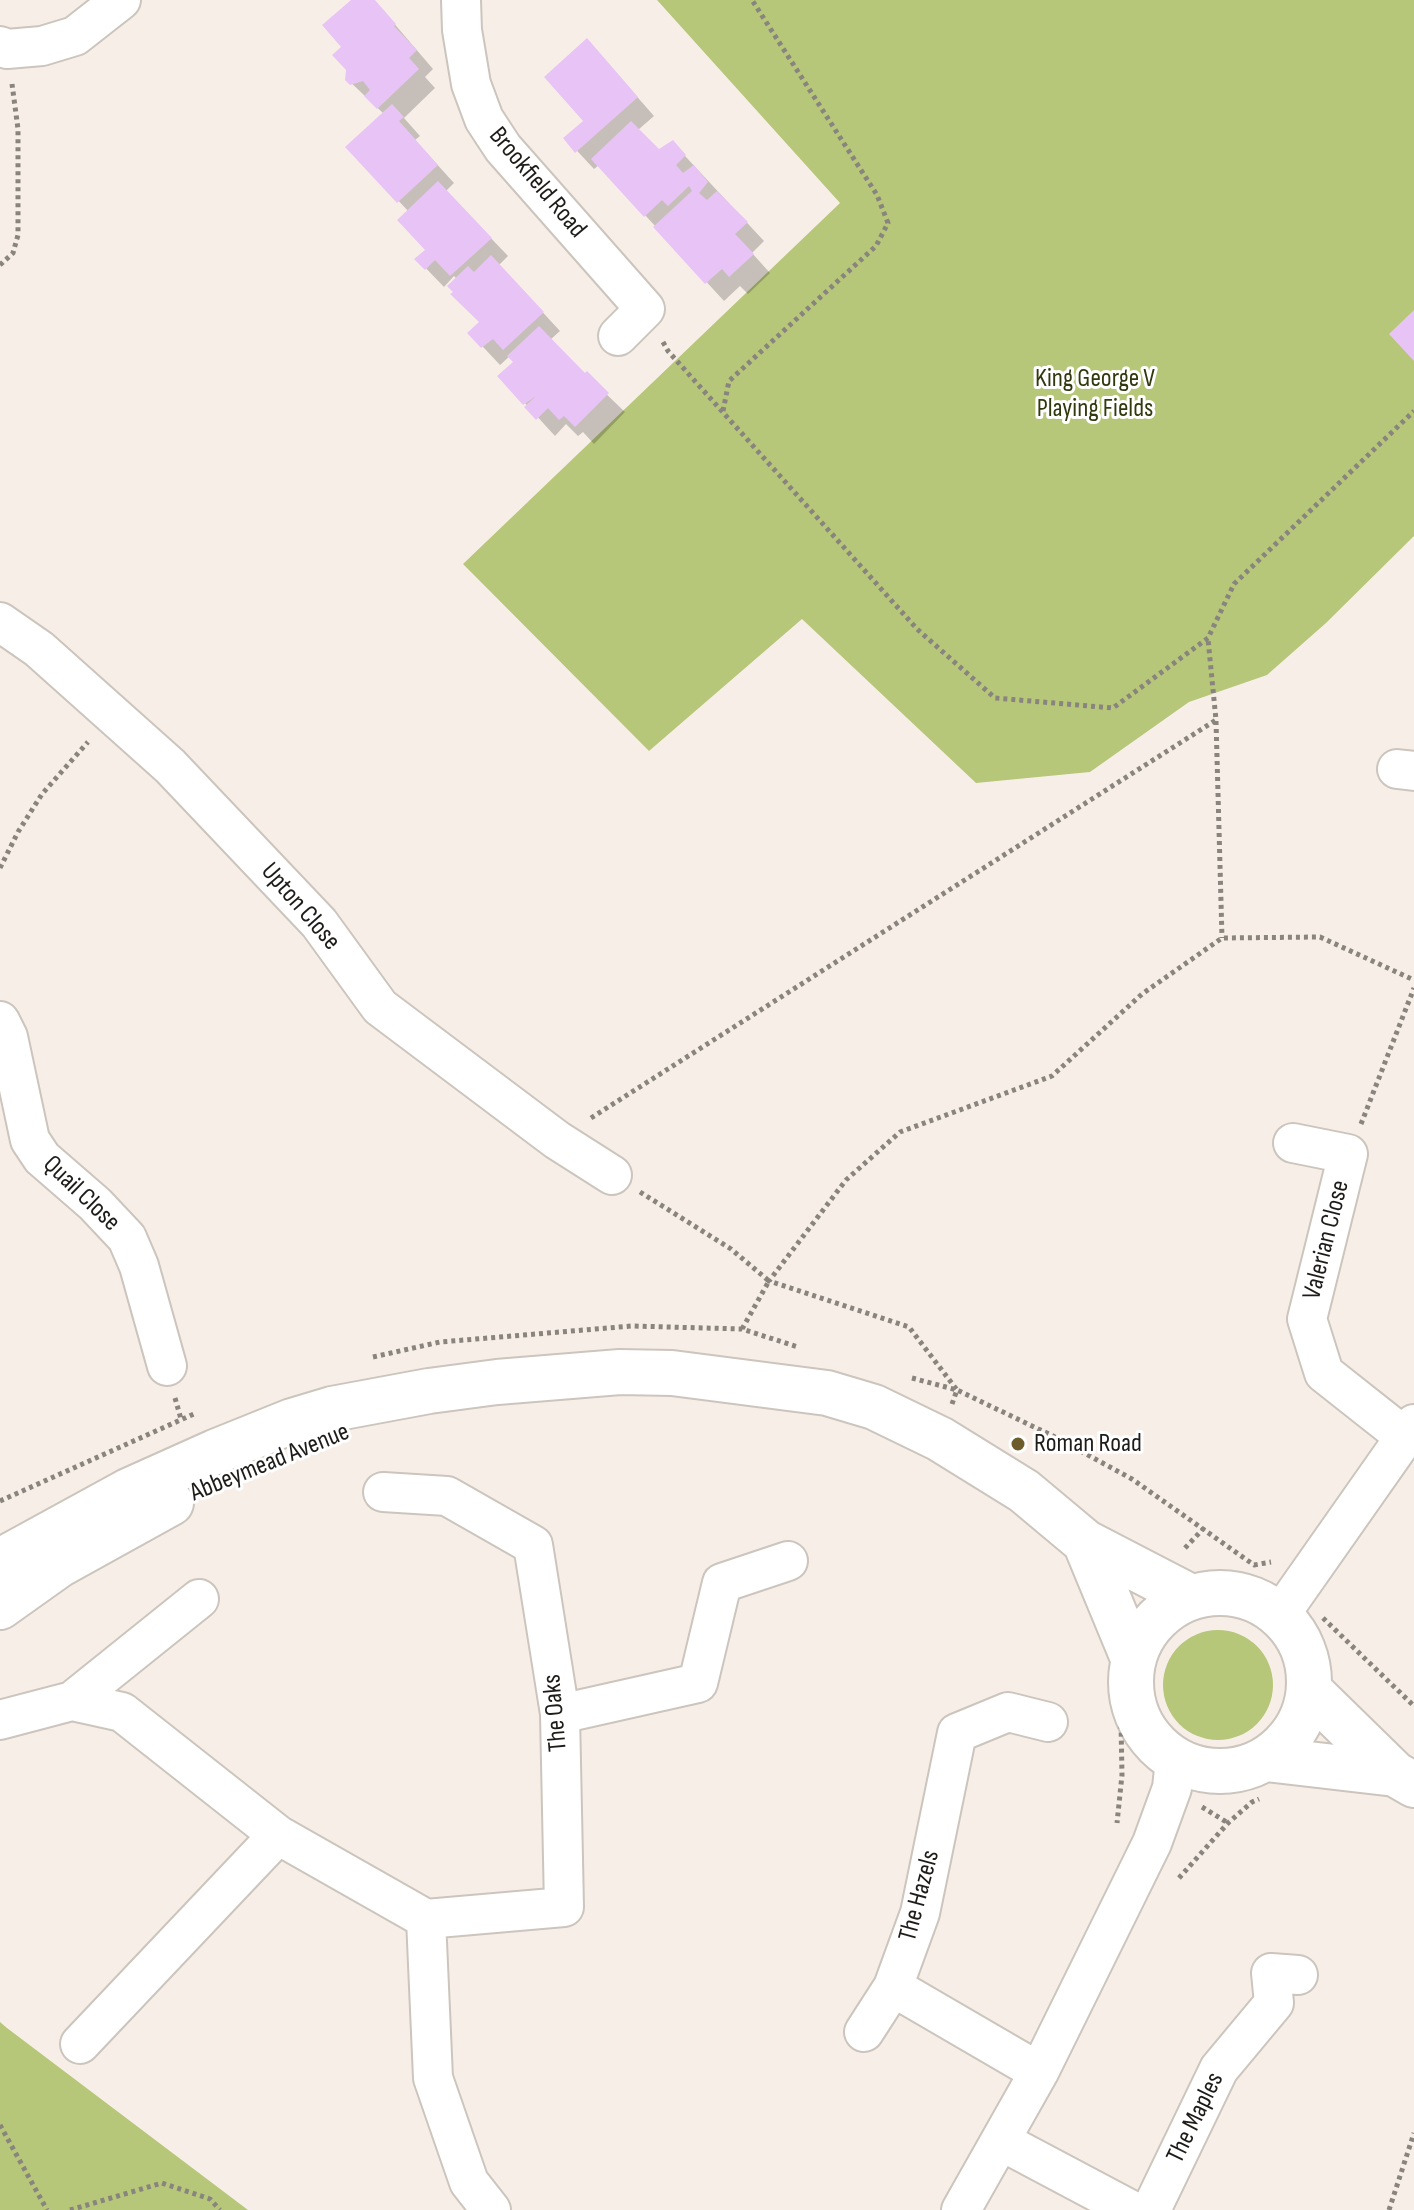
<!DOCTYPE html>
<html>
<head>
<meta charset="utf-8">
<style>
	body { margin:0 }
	canvas { display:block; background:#f7efe7 }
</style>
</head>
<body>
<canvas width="1414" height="2210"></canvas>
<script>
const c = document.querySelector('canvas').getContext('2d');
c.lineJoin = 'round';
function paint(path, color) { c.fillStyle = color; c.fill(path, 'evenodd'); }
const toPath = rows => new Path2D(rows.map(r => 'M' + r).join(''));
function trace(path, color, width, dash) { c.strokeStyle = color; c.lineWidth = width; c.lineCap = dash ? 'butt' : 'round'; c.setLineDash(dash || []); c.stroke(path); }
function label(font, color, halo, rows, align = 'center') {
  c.font = font + ' "Sofia Sans Condensed",sans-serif'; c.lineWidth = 6; c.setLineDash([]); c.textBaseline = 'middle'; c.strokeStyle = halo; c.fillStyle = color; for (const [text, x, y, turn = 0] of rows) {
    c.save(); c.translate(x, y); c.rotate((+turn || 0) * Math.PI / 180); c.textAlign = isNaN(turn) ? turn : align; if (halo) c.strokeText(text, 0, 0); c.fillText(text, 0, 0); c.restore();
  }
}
const green = toPath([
	[657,0,1414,0,1414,536,1326,623,1267,675,1189,702,1090,772,976,783,802,619,649,751,463,564,840,203],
	'1163 1685a55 55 0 1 1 110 0a55 55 0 1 1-110 0Z',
	[0,2022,7,2028,248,2210,0,2210]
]);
const shadow = toPath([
	[354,0,374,0,433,69,425,77,435,88,404,118,420,136,415,140,454,183,446,191,508,256,499,265,560,331,550,340,625,412,594,444,583,432,578,436,566,424,555,436,500,376,515,362,510,356,500,365,470,333,482,322,457,279,454,276,444,287,417,259,428,250,409,212,348,147,384,114,347,79,348,69,344,47],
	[604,59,654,116,638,130,659,152,673,143,764,241,752,253,770,273,748,294,740,286,724,301,599,165,594,169,566,139,586,121]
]);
const building = toPath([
	[351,0,375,0,396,24,394,26,417,50,409,58,419,69,377,109,364,96,370,90,363,81,350,85,345,80,346,70,332,55,341,47,322,25],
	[587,38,638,97,575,153,563,138,583,121,544,77],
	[392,104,404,117,399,121,438,165,397,203,345,147],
	[631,121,659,149,673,140,686,155,676,165,683,173,694,165,708,182,699,193,707,200,717,191,748,222,735,234,754,254,729,277,722,269,705,284,653,227,692,191,689,186,668,206,662,200,644,217,591,159],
	[438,181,492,238,450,276,435,260,425,270,414,259,425,250,397,220],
	[491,255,544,312,503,350,493,339,481,348,467,333,479,322,450,294,453,292,447,286,468,266,474,272],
	[1414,310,1414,361,1389,334],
	[539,326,585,373,587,371,609,393,575,427,564,416,559,420,548,408,536,420,524,407,536,396,523,405,497,376,513,362,507,356]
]);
const path = toPath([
	[0,265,13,253,18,235,18,129,12,84],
	[663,342,668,351,917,629,995,698,1113,708,1208,638,1234,584,1414,411],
	[723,411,729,381,876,246,888,223,877,195,752,0],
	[1216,721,1222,938],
	[0,868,18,832,42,794,88,742],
	[591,1118,1216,720,1208,639],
	[1361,1124,1414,988],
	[640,1192,731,1249,769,1281,742,1329],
	[373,1357,440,1342,632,1326,742,1329,798,1347],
	[912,1378,957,1390,1053,1436,1132,1479,1254,1565,1271,1562],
	[175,1398,181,1419],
	[952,1404,957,1390,909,1327,769,1281,846,1180,900,1132,1052,1076,1142,994,1222,938,1320,937,1414,980],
	[0,1501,196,1413],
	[1185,1548,1204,1528],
	[1323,1618,1414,1706],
	[1116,1693,1121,1724,1122,1775,1117,1823],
	[1202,1807,1228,1823],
	[1179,1878,1228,1823,1252,1802,1259,1799],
	[0,2125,47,2210],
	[70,2210,162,2183,210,2199,220,2210],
	[1389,2210,1414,2133]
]);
const minor = toPath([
	[461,0,462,30,471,84,484,119,503,148,645,309,618,336],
	[0,46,7,49,42,46,75,36,121,0],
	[0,622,39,649,170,766,319,923,380,1007,557,1140,612,1175],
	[1397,769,1414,771],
	[0,1021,8,1037,30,1140,42,1158,95,1204,127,1238,139,1266,167,1366],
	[1293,1143,1348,1154,1307,1319,1324,1373,1405,1437],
	[383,1492,447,1496,533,1545,560,1714,564,1907,426,1919],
	[1273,1609,1289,1602,1414,1424],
	[72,1701,199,1599],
	[560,1714,698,1683,722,1583,788,1561],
	[0,1720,72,1701,122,1712,278,1835,426,1919,433,2078,469,2182,491,2210],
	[864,2032,893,1987],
	[80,2044,278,1835],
	[1039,2072,893,1987,920,1913,957,1733,1008,1712,1048,1722],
	[1001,2141,1131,2210],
	[961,2210,1039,2072,1152,1843,1172,1788,1175,1760],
	[1151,2210,1219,2069,1274,2003,1271,1973,1298,1975]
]);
const tertiary = toPath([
	[1085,1542,1133,1658],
	[0,1561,128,1491,215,1452,292,1421,332,1409,429,1391,497,1382,620,1372,672,1373,827,1393,874,1407,940,1439,1024,1491,1085,1542,1191,1597],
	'1131 1682a89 89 0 1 1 178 0a89 89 0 1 1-178 0Z',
	[0,1607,59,1565,171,1503],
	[1309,1690,1395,1774,1414,1785],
	[1266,1759,1395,1774]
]);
const markers = [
	[1018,1444,8,"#6c5d2a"]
];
const streetNames = [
	["Brookfield Road",537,183,50],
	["Upton Close",300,907,49],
	["Quail Close",81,1194,44],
	["Valerian Close",1327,1240,-76],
	["Abbeymead Avenue",270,1463,-22],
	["The Oaks",556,1713,-95],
	["The Hazels",920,1896,-75],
	["The Maples",1196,2118,-64]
];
const parkNames = [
	["King George V",1095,379],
	["Playing Fields",1095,409]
];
const poiNames = [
	["Roman Road",1034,1444]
];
paint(green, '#b7c77a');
paint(shadow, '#0003');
paint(building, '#e8c4f6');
trace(minor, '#ccc5bd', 42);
trace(tertiary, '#ccc5bd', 48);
trace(path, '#89847e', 5, [4, 4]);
trace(minor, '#fff', 38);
trace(tertiary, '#fff', 44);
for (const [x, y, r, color] of markers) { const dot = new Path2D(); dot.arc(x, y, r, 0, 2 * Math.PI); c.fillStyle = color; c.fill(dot); trace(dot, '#fff', 3); }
label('26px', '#1e1c19', '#fff', streetNames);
label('26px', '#32390e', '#fff', parkNames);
label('26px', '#1e1c19', '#fff', poiNames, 'left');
</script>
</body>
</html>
